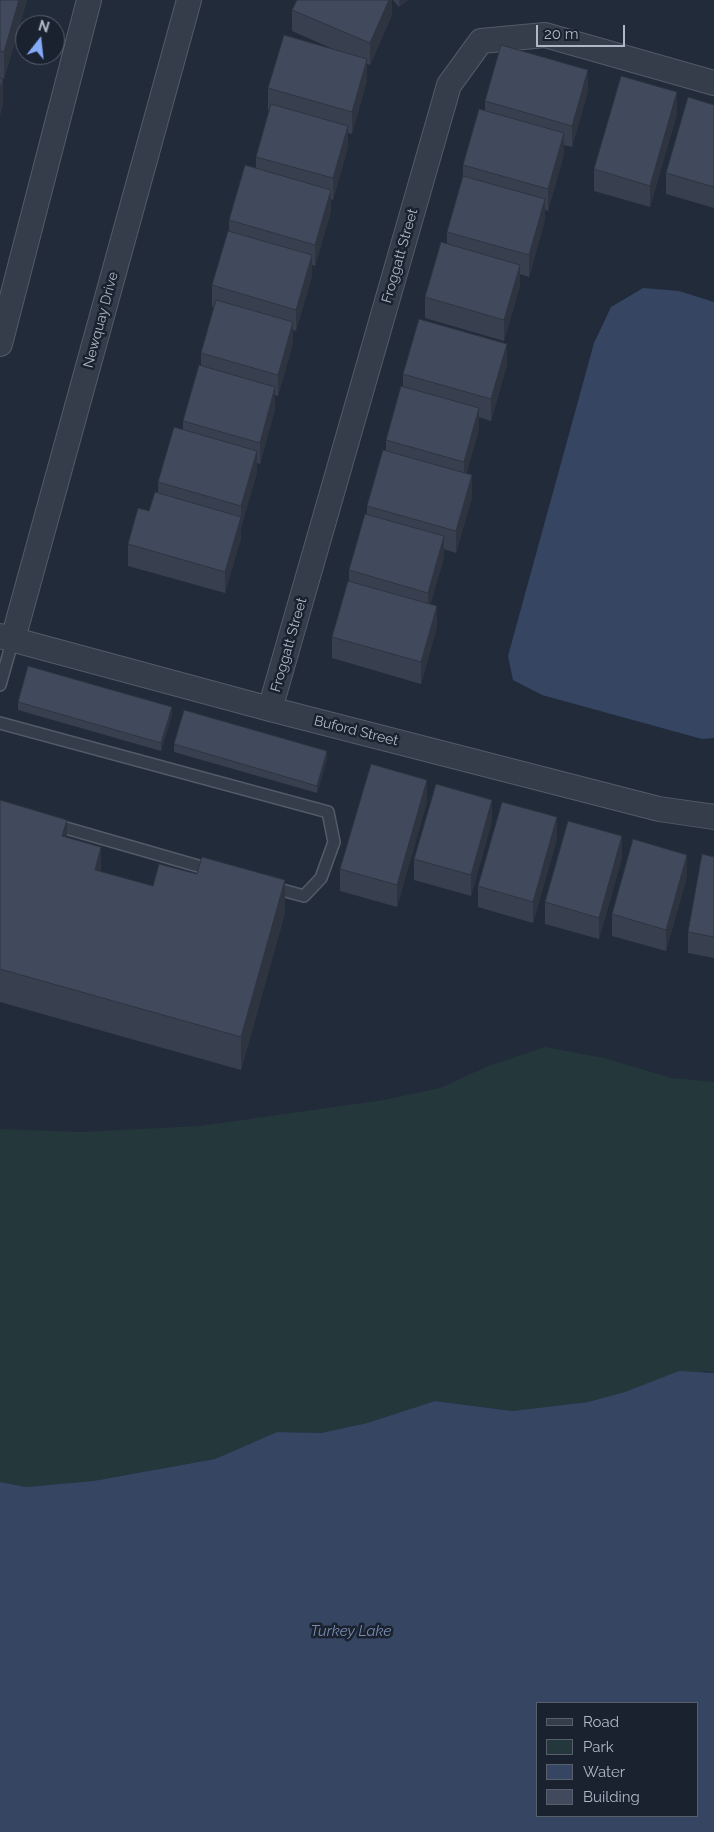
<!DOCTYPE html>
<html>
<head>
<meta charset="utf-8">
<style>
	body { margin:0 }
	#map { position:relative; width:714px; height:1832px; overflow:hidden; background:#222b3a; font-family:Raleway,sans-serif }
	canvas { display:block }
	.legend { position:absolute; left:536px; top:1702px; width:162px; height:115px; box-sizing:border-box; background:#1b222f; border:1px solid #575e6c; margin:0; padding:6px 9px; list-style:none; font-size:15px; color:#b0b8c7 }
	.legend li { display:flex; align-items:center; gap:10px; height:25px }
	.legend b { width:25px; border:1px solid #575e6c }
	.north { position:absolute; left:15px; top:15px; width:50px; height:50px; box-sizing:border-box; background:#1b222f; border:1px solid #575e6c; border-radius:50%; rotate:16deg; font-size:14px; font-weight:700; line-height:20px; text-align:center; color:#b0b8c7 }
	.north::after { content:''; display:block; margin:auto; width:18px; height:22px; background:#84aaf8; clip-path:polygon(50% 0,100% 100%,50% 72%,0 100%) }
	.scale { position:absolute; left:536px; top:25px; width:89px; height:22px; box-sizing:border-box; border:2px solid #b0b8c7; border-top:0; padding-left:6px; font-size:15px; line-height:18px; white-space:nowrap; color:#b0b8c7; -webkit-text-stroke:4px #1b222f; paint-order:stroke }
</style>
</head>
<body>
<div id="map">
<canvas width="714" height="1832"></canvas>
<ul class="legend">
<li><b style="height:6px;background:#353d4b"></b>Road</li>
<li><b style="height:14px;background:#24373b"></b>Park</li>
<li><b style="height:14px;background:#354562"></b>Water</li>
<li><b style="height:14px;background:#414a5c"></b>Building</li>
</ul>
<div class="north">N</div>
<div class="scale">20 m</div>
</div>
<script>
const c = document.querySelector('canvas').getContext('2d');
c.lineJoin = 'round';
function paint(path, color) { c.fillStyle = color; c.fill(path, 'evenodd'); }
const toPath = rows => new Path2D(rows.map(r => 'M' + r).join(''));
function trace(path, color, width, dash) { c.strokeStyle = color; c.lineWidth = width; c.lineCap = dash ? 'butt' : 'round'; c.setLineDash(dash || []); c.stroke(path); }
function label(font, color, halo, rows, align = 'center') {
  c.font = font + ' Raleway,sans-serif'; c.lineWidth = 5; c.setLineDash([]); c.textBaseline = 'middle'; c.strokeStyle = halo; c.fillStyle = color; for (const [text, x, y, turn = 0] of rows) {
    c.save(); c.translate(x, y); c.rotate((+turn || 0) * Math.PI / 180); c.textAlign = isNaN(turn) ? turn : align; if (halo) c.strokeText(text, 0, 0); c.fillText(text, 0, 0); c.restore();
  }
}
const green = toPath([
	[545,1047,604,1058,672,1078,714,1082,714,1373,707,1371,588,1402,512,1411,435,1401,367,1423,321,1433,277,1432,215,1459,93,1481,26,1487,0,1482,0,1129,82,1132,200,1126,383,1100,440,1088,486,1067]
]);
const water = toPath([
	[643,288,679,291,714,302,714,738,702,739,542,695,513,680,508,656,594,343,611,307],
	[679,1371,714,1373,714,1832,0,1832,0,1482,26,1487,93,1481,215,1459,277,1432,321,1433,367,1423,435,1401,512,1411,588,1402,625,1392],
	[538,1703,698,1703,698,1816,538,1816]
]);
const service = toPath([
	[0,685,13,639],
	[0,723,328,812,334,842,321,878,304,896,271,887],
	[52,824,212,870]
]);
const minor = toPath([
	[0,344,89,0],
	[0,636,270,709,659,809,714,817],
	[13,639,189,0],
	[270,709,449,85,481,41,545,35,714,83]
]);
const wall = toPath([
	[0,0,27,0,4,79,0,78],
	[392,0,392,15,370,65,367,64,367,80,352,134,348,133,348,147,333,200,331,199,331,211,315,266,312,265,312,276,296,331,293,330,293,343,278,396,275,395,275,409,260,464,257,463,257,472,241,528,241,527,241,538,225,593,128,566,128,544,149,511,158,493,158,482,183,430,183,421,201,366,201,353,214,307,212,307,212,285,229,231,229,220,256,168,256,157,269,110,268,110,268,88,333,49,292,31,292,10],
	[393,0,408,0,399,7],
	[588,91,572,147,564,145,564,154,548,211,545,210,545,220,529,277,520,274,520,286,504,341,425,318,425,297,447,244,447,232,463,176,463,165,485,111,485,101],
	[714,105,714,208,666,194,666,173],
	[677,114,650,207,594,191,594,169],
	[507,365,491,421,479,417,479,430,466,474,472,497,456,553,444,549,444,558,430,604,437,627,421,684,332,658,332,637,349,581,349,570,367,514,367,506,386,450,386,440,403,387,403,374],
	[18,702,172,715,161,751,18,710],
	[174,744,327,759,317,793,174,752],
	[0,800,67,838,101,872,153,886,285,913,241,1070,0,1002],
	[427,802,397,907,340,891,340,869],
	[492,821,471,896,414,880,414,859],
	[557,839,533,923,478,907,478,886],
	[714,857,714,958,688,953,688,932],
	[622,858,599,939,545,924,545,902],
	[687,876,666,951,612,936,612,914]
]);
const shadedWall = toPath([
	[19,0,27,0,4,79,4,52],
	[389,0,392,0,392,15,370,65,370,43],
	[399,0,408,0,399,7],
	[367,59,367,80,352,134,352,112],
	[588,70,588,91,572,147,572,126],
	[3,79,3,105,0,116,0,89],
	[677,92,677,114,650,207,650,186],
	[348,126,348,147,333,200,333,178],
	[564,133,564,154,548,211,548,189],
	[331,190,331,211,315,266,315,245],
	[545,199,545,220,529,277,529,255],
	[312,255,312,276,296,331,296,310],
	[520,265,520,286,504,341,504,320],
	[293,322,293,343,278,396,278,375],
	[507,344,507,365,491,421,491,399],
	[275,387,275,409,260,464,260,443],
	[479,408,479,430,464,483,464,462],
	[257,451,257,472,241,528,241,506],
	[472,475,472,497,456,553,456,531],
	[241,517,241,538,225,593,225,572],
	[444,536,444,558,428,614,428,593],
	[437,606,437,627,421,684,421,662],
	[172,707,172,715,161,751,161,743],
	[327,751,327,759,317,793,317,786],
	[427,780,427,802,397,907,397,885],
	[492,800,492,821,471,896,471,875],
	[557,817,557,839,533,923,533,902],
	[67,820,67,853,62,836],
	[622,836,622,858,599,939,599,918],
	[101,847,101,881,95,870],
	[687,855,687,876,666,951,666,930],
	[285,880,285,913,241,1070,241,1037]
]);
const building = toPath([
	[0,0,19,0,4,52,0,51,0,0],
	[297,0,389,0,370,43,292,10,297,0],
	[284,35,367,59,352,112,268,88,284,35],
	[501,45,588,70,572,126,485,101,501,45],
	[621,76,677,92,650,186,594,169,621,76],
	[0,78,3,79,0,89,0,78],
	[688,97,714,105,714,187,666,173,688,97],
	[271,104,348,126,333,178,256,157,271,104],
	[479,109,564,133,548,189,463,165,479,109],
	[245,165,331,190,315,245,229,220,245,165],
	[463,176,545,199,529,255,447,232,463,176],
	[228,231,312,255,296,310,212,285,228,231],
	[441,242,520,265,504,320,425,297,441,242],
	[216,300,293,322,278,375,201,353,216,300],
	[419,319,507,344,491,399,403,374,419,319],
	[199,365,275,387,260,443,183,421,199,365],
	[401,386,479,408,464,462,386,440,401,386],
	[174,427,257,451,241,506,158,482,174,427],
	[383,450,472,475,456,531,367,506,383,450],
	[155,492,241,517,225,572,128,544,138,508,149,511,155,492],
	[365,514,444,536,428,593,349,570,365,514],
	[348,581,437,606,421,662,332,637,348,581],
	[28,666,172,707,161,743,18,702,28,666],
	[184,710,327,751,317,786,174,744,184,710],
	[371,764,427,780,397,885,340,869,371,764],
	[436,784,492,800,471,875,414,859,436,784],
	[0,800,67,820,62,836,101,847,95,870,153,886,159,864,197,874,202,857,285,880,241,1037,0,969,0,800],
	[502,802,557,817,533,902,478,886,502,802],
	[568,821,622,836,599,918,545,902,568,821],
	[633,839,687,855,666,930,612,914,633,839],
	[702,854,714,857,714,937,688,932,702,854]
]);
const streetNames = [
	["Froggatt Street",400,256,-74],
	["Newquay Drive",101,320,-75],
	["Froggatt Street",289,645,-74],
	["Buford Street",356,731,14]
];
const waterNames = [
	["Turkey Lake",351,1631]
];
paint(green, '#24373b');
paint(water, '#354562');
trace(service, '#535b68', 14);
trace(minor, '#535b68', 26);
trace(service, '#353d4b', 11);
trace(minor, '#353d4b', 24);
paint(wall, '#38404f');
paint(shadedWall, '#2e3440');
paint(building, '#414a5c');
trace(building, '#2e3440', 1);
label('14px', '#b0b8c7', '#1b222f', streetNames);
label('italic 15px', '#788caf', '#1b222f', waterNames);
</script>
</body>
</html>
